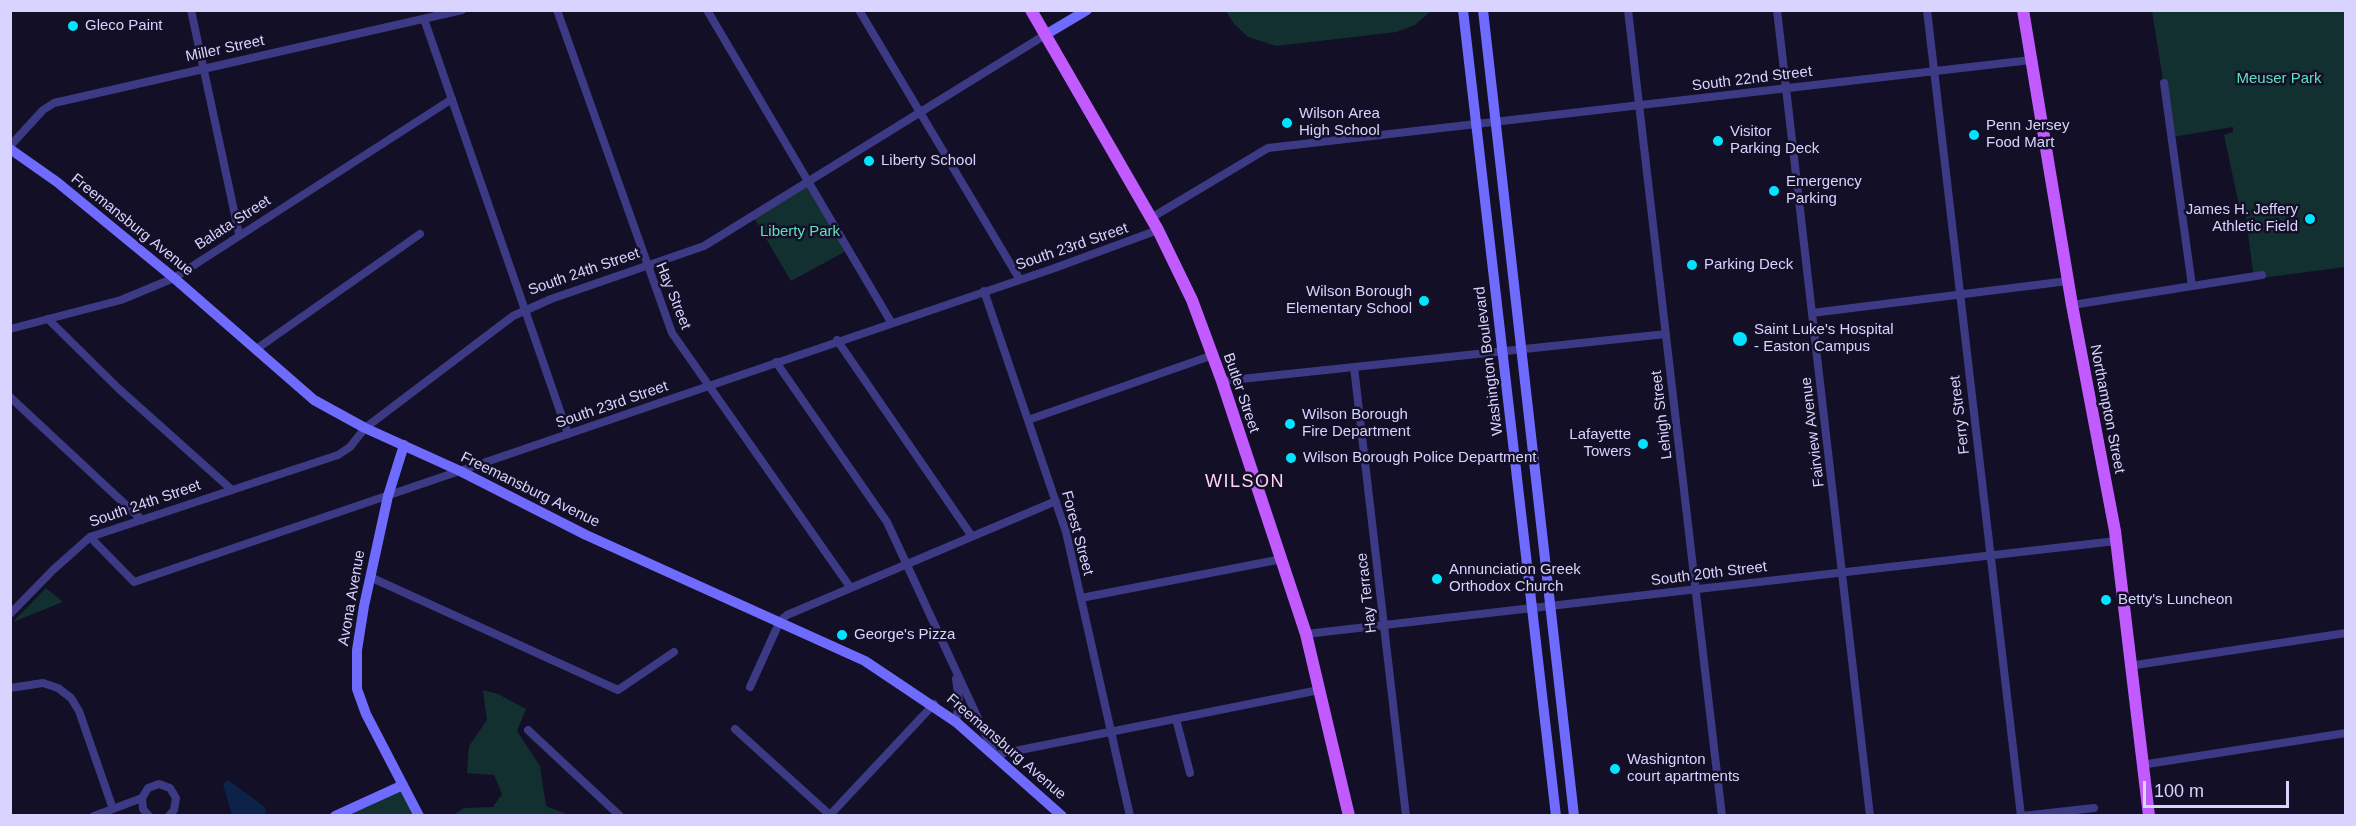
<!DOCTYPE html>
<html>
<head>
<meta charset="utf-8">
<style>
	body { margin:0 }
	#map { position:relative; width:2356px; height:826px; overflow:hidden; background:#130f26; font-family:Arial,sans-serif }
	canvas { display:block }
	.frame { position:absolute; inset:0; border:12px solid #d9d4ff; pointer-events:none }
	.scale { position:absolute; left:2143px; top:781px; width:146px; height:27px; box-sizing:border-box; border:3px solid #d9d4ff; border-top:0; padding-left:8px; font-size:18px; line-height:21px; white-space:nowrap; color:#d9d4ff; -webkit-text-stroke:4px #130f26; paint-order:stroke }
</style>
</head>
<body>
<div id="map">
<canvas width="2356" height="826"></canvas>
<div class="frame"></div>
<div class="scale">100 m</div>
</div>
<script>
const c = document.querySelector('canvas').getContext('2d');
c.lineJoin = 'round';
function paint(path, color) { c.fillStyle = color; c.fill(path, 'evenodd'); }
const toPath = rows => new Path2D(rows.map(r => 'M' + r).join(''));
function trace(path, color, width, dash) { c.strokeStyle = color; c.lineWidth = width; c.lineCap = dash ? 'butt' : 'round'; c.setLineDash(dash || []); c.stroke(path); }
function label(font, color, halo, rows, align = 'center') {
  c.font = font + ' Arial,sans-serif'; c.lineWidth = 5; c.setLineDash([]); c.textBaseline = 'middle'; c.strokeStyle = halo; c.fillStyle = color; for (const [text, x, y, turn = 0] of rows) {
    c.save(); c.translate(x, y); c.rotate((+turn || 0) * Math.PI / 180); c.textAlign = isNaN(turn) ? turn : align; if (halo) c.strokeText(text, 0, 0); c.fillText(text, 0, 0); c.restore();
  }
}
const green = toPath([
	[1226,11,1431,11,1415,25,1397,32,1276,46,1248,37,1234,24],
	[2152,11,2345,11,2345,267,2254,279,2245,211,2240,210,2224,135,2233,132,2233,127,2172,137],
	[807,180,848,250,791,281,752,215],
	[46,588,63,602,13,622],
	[483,690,498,694,526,709,517,731,540,766,546,806,569,815,453,815,464,808,493,807,502,794,494,775,467,773,469,746,487,720],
	[403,785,419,816,326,816]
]);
const water = toPath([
	[228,780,265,807,266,815,232,815,223,785]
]);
const street = toPath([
	[191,10,239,234],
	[557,10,672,333,850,587],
	[707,10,891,322],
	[859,10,1020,280],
	[1628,10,1722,816],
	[1777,10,1870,816],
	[1927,10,2021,816],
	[424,19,568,434],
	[2164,83,2192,286],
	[10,146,43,110,54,103,462,10],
	[1151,218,1268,148,2031,60],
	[984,291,1066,532,1130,816],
	[2072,305,2262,275],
	[1812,313,2068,281],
	[48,319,119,389,232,490],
	[10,329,121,300,174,278,452,99],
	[837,340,971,535],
	[255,350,420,234],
	[776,362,887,522,995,755,1319,690],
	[1354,367,1406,816],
	[1222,381,1666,334],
	[10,397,142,520],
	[1028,420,1213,355],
	[90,537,134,582,1052,269,1158,230],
	[370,577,618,690,674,652],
	[1081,598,1282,559],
	[10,614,53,570,90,537,338,455,350,447,365,428,513,316,551,299,704,246,1045,35],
	[1306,634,2116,541],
	[2129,666,2346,633],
	[750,687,780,621,787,615,1056,501],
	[10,688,43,683,58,688,71,698,79,711,113,809],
	[1176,719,1190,773],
	[956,722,959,701,956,679],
	[735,729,831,816],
	[528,730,620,816],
	[2141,765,2346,733],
	[94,816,142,798],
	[149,816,143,809,142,798,148,788,159,784,170,788,176,798,174,810,169,816],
	[829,816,934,704],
	[2022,816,2094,808]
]);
const secondary = toPath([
	[1463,10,1556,816],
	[1483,10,1574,816],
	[1045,35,1087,10],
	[10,149,57,182,174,278,314,400,365,428,460,471,586,535,865,661,956,722,1062,816],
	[404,445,388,496,364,606,357,650,357,689,366,714,419,816],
	[335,816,403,785]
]);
const primary = toPath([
	[1031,10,1158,230,1192,300,1222,381,1306,634,1349,816],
	[2023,10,2072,305,2115,531,2149,816]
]);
const markers = [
	[73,26,6,"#00e5ff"],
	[1287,123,6,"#00e5ff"],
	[1974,135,6,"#00e5ff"],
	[1718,141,6,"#00e5ff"],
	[869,161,6,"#00e5ff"],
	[1774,191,6,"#00e5ff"],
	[2310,219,6,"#00e5ff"],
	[1692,265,6,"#00e5ff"],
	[1424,301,6,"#00e5ff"],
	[1740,339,8,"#00e5ff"],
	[1290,424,6,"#00e5ff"],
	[1643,444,6,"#00e5ff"],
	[1291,458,6,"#00e5ff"],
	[1437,579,6,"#00e5ff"],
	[2106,600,6,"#00e5ff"],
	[842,635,6,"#00e5ff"],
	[1615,769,6,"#00e5ff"]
];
const poiNames = [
	["Gleco Paint",85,26],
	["Wilson Area",1299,114],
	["High School",1299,131],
	["Penn Jersey",1986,126],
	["Food Mart",1986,143],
	["Visitor",1730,132],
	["Parking Deck",1730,149],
	["Liberty School",881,161],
	["Emergency",1786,182],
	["Parking",1786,199],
	["James H. Jeffery",2298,210,"right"],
	["Athletic Field",2298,227,"right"],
	["Parking Deck",1704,265],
	["Wilson Borough",1412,292,"right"],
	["Elementary School",1412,309,"right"],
	["Saint Luke's Hospital",1754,330],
	["- Easton Campus",1754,347],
	["Wilson Borough",1302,415],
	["Fire Department",1302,432],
	["Lafayette",1631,435,"right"],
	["Towers",1631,452,"right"],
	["Wilson Borough Police Department",1303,458],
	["Annunciation Greek",1449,570],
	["Orthodox Church",1449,587],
	["Betty's Luncheon",2118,600],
	["George's Pizza",854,635],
	["Washignton",1627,760],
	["court apartments",1627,777]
];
const streetNames = [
	["Miller Street",225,49,-12],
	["South 22nd Street",1752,79,-7],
	["Balata Street",233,223,-33],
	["Freemansburg Avenue",132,225,39],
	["South 23rd Street",1072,247,-19],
	["South 24th Street",584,272,-19],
	["Hay Street",673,296,68],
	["Washington Boulevard",1489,361,-97],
	["Butler Street",1241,393,71],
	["South 23rd Street",612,405,-19],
	["Northampton Street",2107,409,79],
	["Lehigh Street",1662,415,-97],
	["Ferry Street",1960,415,-97],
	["Fairview Avenue",1813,432,-97],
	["Freemansburg Avenue",530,490,26],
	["South 24th Street",145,504,-19],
	["Forest Street",1077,533,75],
	["South 20th Street",1709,574,-7],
	["Hay Terrace",1367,593,-97],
	["Avona Avenue",352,598,-80],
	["Freemansburg Avenue",1006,747,41]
];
const parkNames = [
	["Meuser Park",2279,79],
	["Liberty Park",800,232]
];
const quarterNames = [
	["WILSON",1245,482]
];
paint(green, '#12302f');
paint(water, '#0c2248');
trace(street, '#3d3a85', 8);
trace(secondary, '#6f6bff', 10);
trace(primary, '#c25bff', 12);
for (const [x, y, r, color] of markers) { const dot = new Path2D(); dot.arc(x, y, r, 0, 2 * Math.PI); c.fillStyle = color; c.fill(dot); trace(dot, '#130f26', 2); }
label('15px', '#d9d4ff', '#130f26', poiNames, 'left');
label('15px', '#d9d4ff', '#130f26', streetNames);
label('15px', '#5fe0c0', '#130f26', parkNames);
c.letterSpacing = '1.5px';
label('18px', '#ffd6f0', '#130f26', quarterNames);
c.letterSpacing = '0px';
</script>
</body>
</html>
